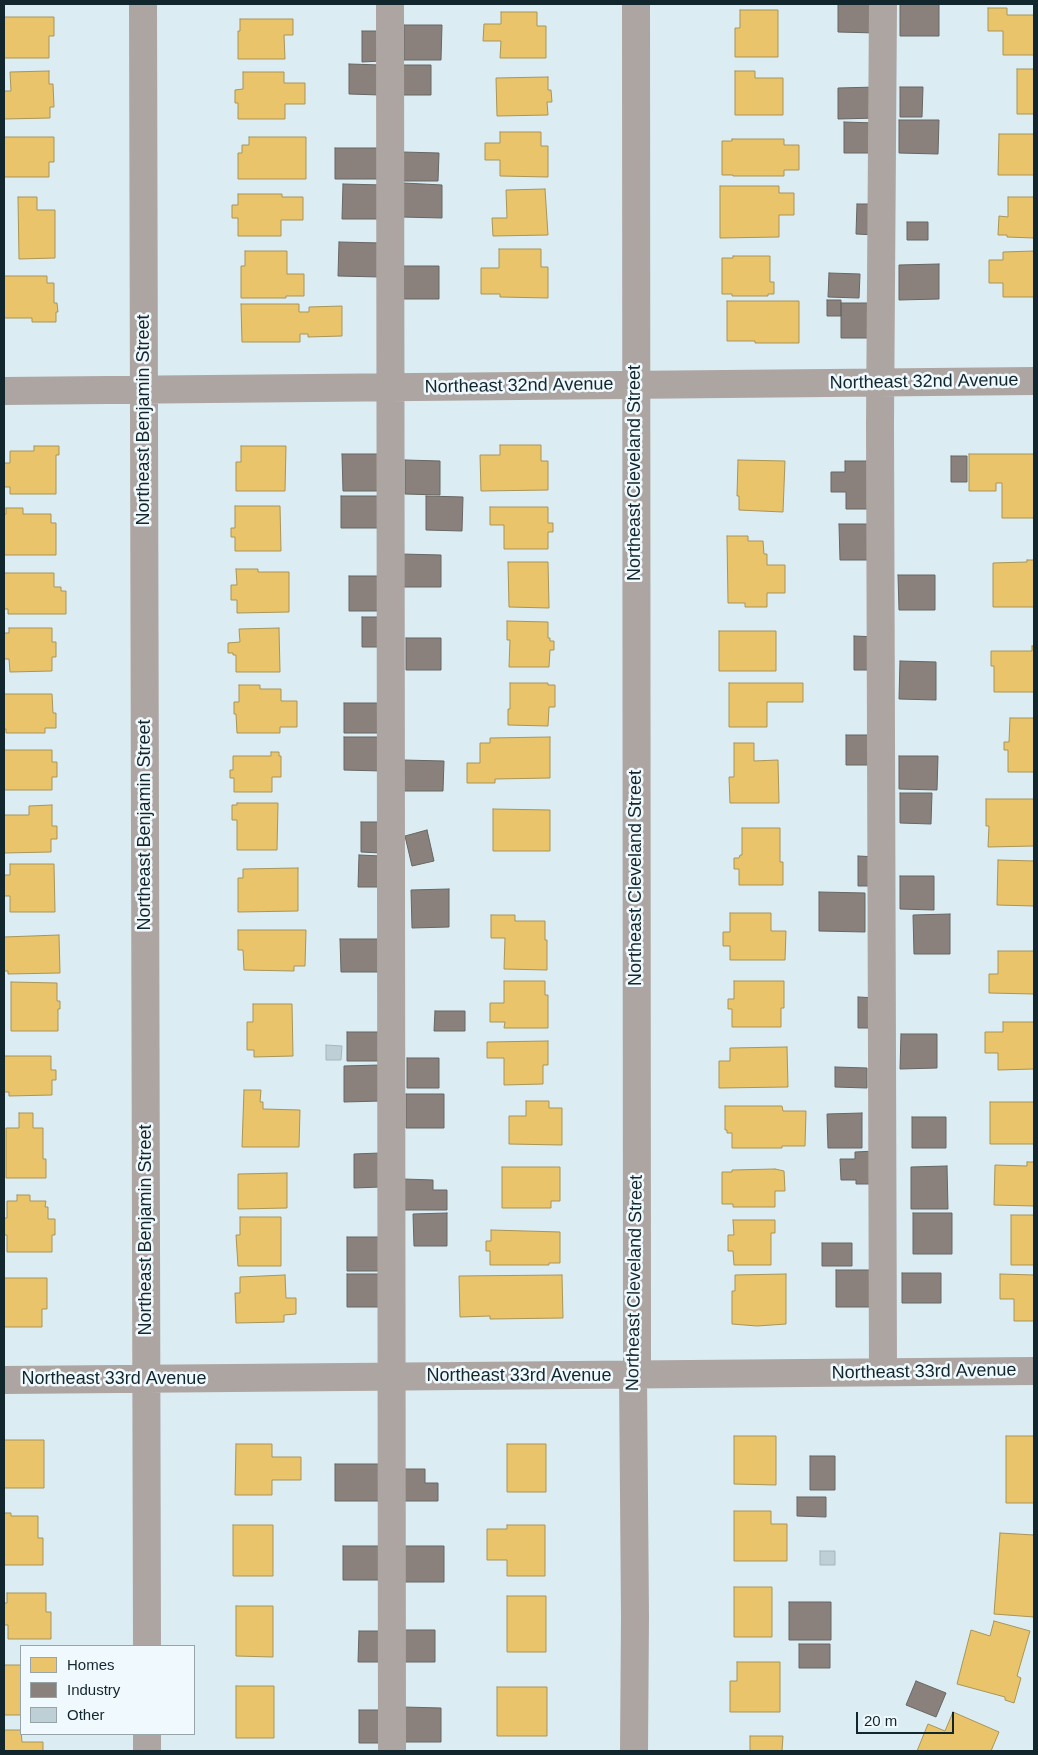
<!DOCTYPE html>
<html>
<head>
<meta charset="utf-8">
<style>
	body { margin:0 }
	#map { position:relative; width:1038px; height:1755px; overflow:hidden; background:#dbecf2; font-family:Helvetica,sans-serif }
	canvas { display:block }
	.frame { position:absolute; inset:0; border:5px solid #12262d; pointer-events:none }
	.legend { position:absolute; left:20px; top:1645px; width:175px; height:90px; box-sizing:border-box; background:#f0f9fd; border:1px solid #97a5aa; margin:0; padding:6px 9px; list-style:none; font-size:15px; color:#12262d }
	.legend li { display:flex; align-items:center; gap:10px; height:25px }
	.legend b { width:25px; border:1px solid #97a5aa }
	.scale { position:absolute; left:856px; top:1712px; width:98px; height:22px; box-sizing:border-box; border:2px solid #12262d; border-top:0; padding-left:6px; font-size:15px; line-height:18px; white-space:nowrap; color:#12262d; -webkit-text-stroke:4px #f0f9fd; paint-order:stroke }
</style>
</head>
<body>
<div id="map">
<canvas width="1038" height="1755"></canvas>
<div class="frame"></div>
<ul class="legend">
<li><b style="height:14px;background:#e9c46a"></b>Homes</li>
<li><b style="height:14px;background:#8a817c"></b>Industry</li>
<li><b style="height:14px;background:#becfd5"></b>Other</li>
</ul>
<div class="scale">20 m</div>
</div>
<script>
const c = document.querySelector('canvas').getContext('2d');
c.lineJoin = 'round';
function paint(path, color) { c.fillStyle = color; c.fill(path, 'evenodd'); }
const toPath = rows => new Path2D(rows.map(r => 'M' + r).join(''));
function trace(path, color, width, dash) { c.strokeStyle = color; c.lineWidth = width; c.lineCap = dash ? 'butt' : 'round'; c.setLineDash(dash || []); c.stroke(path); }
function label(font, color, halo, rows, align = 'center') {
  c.font = font + ' Helvetica,sans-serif'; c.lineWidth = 5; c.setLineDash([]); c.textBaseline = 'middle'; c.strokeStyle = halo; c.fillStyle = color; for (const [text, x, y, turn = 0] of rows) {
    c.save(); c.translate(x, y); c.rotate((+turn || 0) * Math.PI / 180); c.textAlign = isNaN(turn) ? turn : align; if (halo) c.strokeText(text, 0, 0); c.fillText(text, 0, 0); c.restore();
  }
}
const homes = toPath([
	[988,8,1007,8,1007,15,1034,15,1034,55,1003,55,1003,31,988,31,988,8],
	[740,10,778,10,778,57,735,57,735,28,740,28,740,10],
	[501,12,537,12,537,26,546,26,546,58,500,58,501,41,483,41,484,24,501,24,501,12],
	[4,17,54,17,54,36,49,36,49,58,4,58,4,17],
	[240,19,293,19,293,35,284,35,285,59,238,59,238,31,240,31,240,19],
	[1017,69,1034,69,1034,114,1017,114,1017,69],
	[49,71,49,84,53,84,54,107,50,107,50,118,4,119,4,91,11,91,10,72,49,71],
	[735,71,755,71,755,78,783,78,783,115,735,115,735,71],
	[243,72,284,72,284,83,305,83,305,104,285,104,285,119,238,119,238,103,235,103,235,90,243,89,243,72],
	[548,77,548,90,551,90,552,102,547,102,548,115,497,116,496,78,548,77],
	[500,132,541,132,541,146,548,146,548,177,500,176,500,160,485,160,485,143,500,143,500,132],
	[999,134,1034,134,1034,175,998,175,999,134],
	[4,137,54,137,54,162,49,162,49,177,4,177,4,137],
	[249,137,306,137,306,179,238,179,238,153,242,153,242,145,249,145,249,137],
	[732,139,784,139,784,145,799,145,799,170,784,170,784,176,733,176,733,175,722,175,722,141,732,141,732,139],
	[720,186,779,186,779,193,794,193,794,215,779,215,779,237,720,238,720,186],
	[545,189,548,235,493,236,492,218,507,218,506,190,545,189],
	[238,194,282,194,282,197,303,197,303,220,281,220,281,236,238,236,238,218,232,218,232,205,238,205,238,194],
	[18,197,37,197,37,210,55,210,55,258,19,259,18,197],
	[1008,197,1034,197,1034,238,1007,237,1007,235,998,235,999,216,1008,217,1008,197],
	[499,249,541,249,541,267,548,267,548,298,500,297,500,294,481,294,481,268,499,268,499,249],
	[245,251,287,251,287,274,304,274,304,296,286,296,286,298,241,298,241,266,245,266,245,251],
	[1034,251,1034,297,1003,297,1003,283,989,283,989,260,1003,260,1003,252,1034,251],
	[733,256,770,256,770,282,774,282,774,294,768,294,768,296,732,296,732,294,722,294,722,258,733,258,733,256],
	[4,276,47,276,47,283,54,283,54,303,57,303,58,312,56,312,56,322,32,322,32,318,4,318,4,276],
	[727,301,799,301,799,343,755,343,755,341,727,341,727,301],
	[241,304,299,304,299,312,309,312,309,307,342,306,342,336,308,337,308,334,300,334,300,342,242,342,241,304],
	[500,445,541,445,541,461,548,461,548,490,481,491,480,455,500,455,500,445],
	[34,446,59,446,59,455,56,455,56,494,10,494,10,487,4,487,4,463,10,463,10,451,34,451,34,446],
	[241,446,286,446,285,491,236,491,236,462,241,462,241,446],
	[969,454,1034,454,1034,518,1002,518,1002,483,996,483,996,491,969,491,969,454],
	[738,460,785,461,783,512,739,510,739,496,737,496,738,460],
	[235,506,280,506,281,551,235,551,235,537,231,537,231,528,235,528,235,506],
	[490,507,548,507,548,523,553,523,553,532,548,532,548,549,504,549,504,525,490,525,490,507],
	[6,508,23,508,23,514,51,514,51,523,56,523,56,555,4,555,4,514,6,514,6,508],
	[727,536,748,536,748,541,763,541,764,554,767,554,767,565,785,565,785,593,767,593,767,607,745,607,745,603,728,603,727,536],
	[1027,560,1034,560,1034,607,993,607,993,563,1027,562,1027,560],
	[508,562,548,562,549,608,509,607,508,562],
	[236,569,258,569,258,572,289,572,289,612,237,613,237,600,231,600,231,585,237,585,236,569],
	[4,573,54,573,54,587,61,587,61,591,66,591,66,614,8,614,8,609,4,609,4,573],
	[507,621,548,622,548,638,550,638,550,641,554,641,554,650,550,650,549,667,509,667,510,640,507,640,507,621],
	[9,628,52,628,52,642,56,642,56,657,52,657,52,671,10,672,9,659,4,659,4,633,9,633,9,628],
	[279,628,280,672,236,672,236,655,233,655,233,653,228,653,228,643,240,642,239,629,279,628],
	[719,631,776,631,776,671,719,671,719,631],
	[1032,646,1034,646,1034,692,994,692,994,666,991,666,991,651,1032,651,1032,646],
	[510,683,548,683,548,685,555,685,555,707,549,707,548,726,508,725,508,709,510,709,510,683],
	[729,683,803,683,803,702,767,702,767,727,729,727,729,683],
	[239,685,260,685,260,689,281,689,281,701,297,701,297,727,280,727,280,733,237,733,236,714,234,714,234,702,239,702,239,685],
	[4,694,52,694,53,713,56,713,56,728,45,728,45,733,6,733,6,729,4,729,4,694],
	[1010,718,1034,718,1034,772,1008,772,1008,750,1004,750,1004,742,1009,742,1010,718],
	[550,737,550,778,495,779,495,783,467,783,467,763,480,763,480,743,490,743,490,738,550,737],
	[734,743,754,743,754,761,778,760,779,803,730,803,729,777,734,777,734,743],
	[4,750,52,750,52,762,57,762,57,777,52,777,52,790,4,790,4,750],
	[271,752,279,752,279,756,281,756,281,777,272,777,272,792,234,792,234,778,230,778,230,770,233,770,233,756,271,756,271,752],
	[986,799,1034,799,1034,846,988,847,989,826,986,826,986,799],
	[237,803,278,803,277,850,237,850,237,820,232,820,232,805,237,805,237,803],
	[52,805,52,826,57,826,57,839,51,839,51,852,4,853,4,815,29,815,29,806,52,805],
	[493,809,550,810,550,851,493,851,493,809],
	[742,828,780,828,780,862,783,862,783,885,739,885,739,869,734,869,734,858,739,858,740,855,742,855,742,828],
	[998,860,1034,861,1034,906,997,905,998,860],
	[10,864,54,864,55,912,10,912,10,896,4,896,4,875,10,875,10,864],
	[298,868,298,911,238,912,238,878,243,878,243,869,298,868],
	[730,913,771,913,771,931,786,931,785,960,730,960,730,946,723,946,723,932,730,932,730,913],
	[491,915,515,915,515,921,545,921,545,940,547,940,547,970,504,969,505,938,491,938,491,915],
	[238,930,306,930,305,966,294,966,294,971,244,970,243,950,238,950,238,930],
	[59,935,60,973,8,974,8,971,4,971,4,937,59,935],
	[998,951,1034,951,1034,994,989,993,989,974,998,974,998,951],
	[504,981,545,981,545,995,548,995,548,1028,504,1028,505,1022,490,1022,490,1003,504,1003,504,981],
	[734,981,784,981,784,1008,781,1008,781,1027,732,1027,732,1009,728,1009,728,999,734,999,734,981],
	[11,982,57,983,57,1001,60,1001,60,1009,58,1009,58,1031,11,1031,11,982],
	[253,1004,292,1004,293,1056,254,1057,254,1050,247,1050,247,1022,253,1022,253,1004],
	[1003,1022,1034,1022,1034,1069,998,1070,998,1053,985,1053,985,1032,1003,1032,1003,1022],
	[548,1041,548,1065,543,1065,543,1084,504,1085,504,1058,487,1058,487,1042,548,1041],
	[787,1047,788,1087,719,1088,719,1061,730,1061,730,1048,787,1047],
	[4,1056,51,1056,51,1070,56,1070,56,1080,52,1080,52,1095,9,1096,9,1092,4,1092,4,1056],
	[244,1090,261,1090,260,1102,263,1102,263,1109,300,1110,299,1147,242,1147,244,1090],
	[526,1101,549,1101,549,1108,562,1108,562,1145,509,1144,509,1116,526,1116,526,1101],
	[990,1102,1034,1102,1034,1144,990,1144,990,1102],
	[725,1106,782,1106,783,1111,806,1111,805,1146,782,1146,782,1148,732,1148,732,1133,727,1133,727,1130,725,1130,725,1106],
	[19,1113,33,1113,33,1128,43,1128,43,1159,46,1159,46,1178,6,1178,6,1128,19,1128,19,1113],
	[1027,1162,1034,1162,1034,1206,994,1205,995,1165,1027,1166,1027,1162],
	[502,1167,560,1167,560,1201,551,1201,551,1208,502,1208,502,1167],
	[775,1169,784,1171,785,1191,775,1191,775,1207,733,1207,733,1204,722,1204,722,1172,732,1172,732,1170,775,1169],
	[287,1173,287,1208,238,1209,238,1174,287,1173],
	[17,1195,30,1195,30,1201,46,1201,45,1207,48,1207,48,1219,55,1219,55,1235,52,1235,52,1252,7,1252,7,1235,4,1235,4,1218,7,1218,7,1201,17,1201,17,1195],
	[1011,1215,1034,1215,1034,1265,1011,1265,1011,1215],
	[240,1217,281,1217,281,1266,238,1266,236,1235,240,1235,240,1217],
	[733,1220,775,1220,775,1233,771,1233,771,1265,734,1265,733,1251,728,1251,728,1235,734,1235,733,1220],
	[491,1230,560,1232,560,1263,549,1263,549,1265,490,1265,490,1251,486,1251,486,1241,491,1241,491,1230],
	[786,1274,786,1324,757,1326,732,1324,732,1291,735,1291,735,1275,786,1274],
	[1000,1274,1034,1275,1034,1321,1014,1321,1014,1299,1000,1299,1000,1274],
	[285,1275,286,1298,296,1298,296,1314,284,1315,284,1322,236,1323,235,1293,240,1293,240,1277,285,1275],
	[562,1275,563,1318,490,1319,490,1316,460,1317,459,1276,562,1275],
	[4,1278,47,1278,47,1309,42,1309,42,1327,4,1327,4,1278],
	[734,1436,776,1436,776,1485,734,1484,734,1436],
	[1006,1436,1034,1436,1034,1503,1006,1503,1006,1436],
	[4,1440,44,1440,44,1488,4,1488,4,1440],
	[236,1444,272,1444,272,1457,301,1457,301,1480,272,1480,272,1495,235,1495,236,1444],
	[507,1444,546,1444,546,1492,507,1492,507,1444],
	[734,1511,771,1511,771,1524,787,1524,787,1561,734,1561,734,1511],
	[4,1513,11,1513,11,1516,38,1516,38,1538,43,1538,43,1565,4,1565,4,1513],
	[233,1525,273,1525,273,1576,233,1576,233,1525],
	[507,1525,545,1525,545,1576,507,1576,507,1560,487,1560,487,1529,507,1529,507,1525],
	[1000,1533,1034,1535,1034,1617,994,1614,1000,1533],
	[734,1587,772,1587,772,1637,734,1637,734,1587],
	[7,1593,46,1593,46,1612,51,1612,51,1639,8,1639,8,1625,4,1625,4,1603,7,1603,7,1593],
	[507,1596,546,1596,546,1652,507,1652,507,1596],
	[236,1606,273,1606,273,1657,236,1656,236,1606],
	[994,1621,1030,1631,1017,1676,1021,1678,1014,1703,1005,1700,1005,1697,957,1684,971,1630,990,1636,994,1621],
	[737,1662,780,1662,780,1712,730,1712,730,1681,737,1681,737,1662],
	[4,1665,21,1665,21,1715,4,1715,4,1665],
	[236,1686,274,1686,274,1738,236,1738,236,1686],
	[497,1687,547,1687,547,1736,497,1736,497,1687],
	[953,1712,999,1732,991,1751,917,1751,928,1724,945,1731,953,1712],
	[4,1730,21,1730,22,1742,43,1742,43,1751,4,1751,4,1730],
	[750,1736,783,1736,782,1751,750,1751,750,1736]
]);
const industry = toPath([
	[838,4,876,4,876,33,838,32,838,4],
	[900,4,939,4,939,36,900,36,900,4],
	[404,25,442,25,441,60,404,60,404,25],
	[362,31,381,31,381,61,362,62,362,31],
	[349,64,381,65,380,95,349,94,349,64],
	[403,65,431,65,431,95,403,95,403,65],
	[877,87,877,118,838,119,838,88,877,87],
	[900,87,923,87,922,117,900,117,900,87],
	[899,120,939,120,938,154,899,153,899,120],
	[844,122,876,123,876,153,844,153,844,122],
	[335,148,379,148,379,179,335,179,335,148],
	[402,152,439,153,438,181,402,181,402,152],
	[403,183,442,185,442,218,402,217,403,183],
	[343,184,383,185,382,219,342,219,343,184],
	[857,204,877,204,876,235,856,234,857,204],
	[907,222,928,222,928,240,907,240,907,222],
	[339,242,381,243,381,277,338,276,339,242],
	[939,264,939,299,899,300,899,265,939,264],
	[404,266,439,266,439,299,404,299,404,266],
	[829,273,860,274,859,298,828,297,829,273],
	[827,300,841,300,841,316,827,316,827,300],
	[841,303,875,303,875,338,841,338,841,303],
	[342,454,379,454,379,491,343,491,342,454],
	[951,456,967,456,967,482,951,482,951,456],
	[405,460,440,461,440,495,405,494,405,460],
	[845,461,876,461,876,509,846,509,846,492,831,492,831,472,845,472,845,461],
	[341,496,378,496,378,528,341,528,341,496],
	[426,496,463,497,462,531,426,530,426,496],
	[839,524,877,524,877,560,840,560,839,524],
	[401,554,441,555,441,587,401,587,401,554],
	[898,575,935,575,935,610,899,610,898,575],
	[349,576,380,576,380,611,349,611,349,576],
	[362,617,383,617,383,647,362,647,362,617],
	[854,636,877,637,877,670,854,670,854,636],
	[406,638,441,638,441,670,406,670,406,638],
	[900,661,936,662,936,700,899,699,900,661],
	[344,703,382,703,382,733,344,733,344,703],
	[846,735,876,735,877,765,846,765,846,735],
	[344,737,382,737,382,771,344,770,344,737],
	[899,756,938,756,937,790,899,789,899,756],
	[403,760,444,761,443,791,403,791,403,760],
	[900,793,932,793,931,824,900,823,900,793],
	[361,822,380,822,380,853,361,852,361,822],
	[427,830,434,861,412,866,405,836,427,830],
	[359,855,381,856,381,887,358,887,359,855],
	[858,856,877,857,877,886,858,886,858,856],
	[900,876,934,876,934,910,900,909,900,876],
	[449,889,449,927,412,928,411,890,449,889],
	[819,892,865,893,865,932,819,931,819,892],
	[950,914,950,954,914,954,913,915,950,914],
	[340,939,381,939,382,972,341,972,340,939],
	[858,997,877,998,877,1028,858,1028,858,997],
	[435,1011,465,1011,465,1031,434,1031,435,1011],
	[347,1032,381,1032,381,1061,347,1061,347,1032],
	[901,1034,937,1034,937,1068,900,1069,901,1034],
	[407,1058,439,1058,439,1088,407,1088,407,1058],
	[380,1065,381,1101,344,1102,344,1066,380,1065],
	[835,1067,867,1068,867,1088,835,1087,835,1067],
	[406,1094,444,1094,444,1128,406,1128,406,1094],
	[862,1113,862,1148,828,1148,827,1114,862,1113],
	[912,1117,946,1117,946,1148,912,1148,912,1117],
	[876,1151,877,1184,856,1184,856,1180,841,1180,840,1159,855,1159,855,1152,876,1151],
	[380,1153,380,1187,354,1188,354,1154,380,1153],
	[947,1166,948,1209,911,1209,911,1167,947,1166],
	[404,1179,433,1180,433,1190,447,1190,447,1210,404,1210,404,1179],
	[447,1213,447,1246,414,1246,413,1214,447,1213],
	[913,1213,952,1213,952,1254,913,1254,913,1213],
	[347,1237,381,1237,381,1271,347,1271,347,1237],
	[822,1243,852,1243,852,1266,822,1266,822,1243],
	[836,1270,876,1270,876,1307,836,1307,836,1270],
	[902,1273,941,1273,941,1303,902,1303,902,1273],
	[347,1274,381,1274,381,1307,347,1307,347,1274],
	[810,1456,835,1456,835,1490,810,1490,810,1456],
	[335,1464,381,1464,380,1501,335,1501,335,1464],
	[403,1469,425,1469,425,1483,438,1483,438,1501,403,1501,403,1469],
	[797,1497,826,1497,826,1517,797,1516,797,1497],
	[343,1546,381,1546,381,1580,343,1580,343,1546],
	[403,1546,444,1546,444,1582,403,1582,403,1546],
	[789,1602,831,1602,831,1640,789,1640,789,1602],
	[403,1630,435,1630,435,1662,403,1662,403,1630],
	[359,1631,381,1631,381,1662,358,1662,359,1631],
	[799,1644,830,1644,830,1668,799,1668,799,1644],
	[916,1681,946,1693,936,1717,906,1705,916,1681],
	[403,1707,441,1708,441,1742,403,1742,403,1707],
	[359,1710,381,1710,381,1743,359,1743,359,1710]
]);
const building = toPath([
	[326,1045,342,1046,341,1060,326,1060,326,1045],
	[820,1551,835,1551,835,1565,820,1565,820,1551]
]);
const minor = toPath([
	[143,4,147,1646],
	[390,4,392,1751],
	[883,4,880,424,883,1372],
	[4,391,1034,381],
	[4,1380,1034,1371],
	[147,1734,147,1751],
	[634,1751,635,1617,633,1374,637,1365,636,4]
]);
const streetNames = [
	["Northeast 32nd Avenue",924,382,-1],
	["Northeast 32nd Avenue",519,386,-1],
	["Northeast Benjamin Street",144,420,-90],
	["Northeast Cleveland Street",635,473,-90],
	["Northeast Benjamin Street",145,825,-90],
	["Northeast Cleveland Street",636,878,-90],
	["Northeast Benjamin Street",146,1230,-90],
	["Northeast Cleveland Street",635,1283,-89],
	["Northeast 33rd Avenue",924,1372,-1],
	["Northeast 33rd Avenue",519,1376],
	["Northeast 33rd Avenue",114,1379]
];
paint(homes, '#e9c46a');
trace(homes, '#a89558', 1);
paint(industry, '#8a817c');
trace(industry, '#666664', 1);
paint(building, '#becfd5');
trace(building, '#a5b6bd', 1);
trace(minor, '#ada5a2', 28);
label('18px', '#12262d', '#f0f9fd', streetNames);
</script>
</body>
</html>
